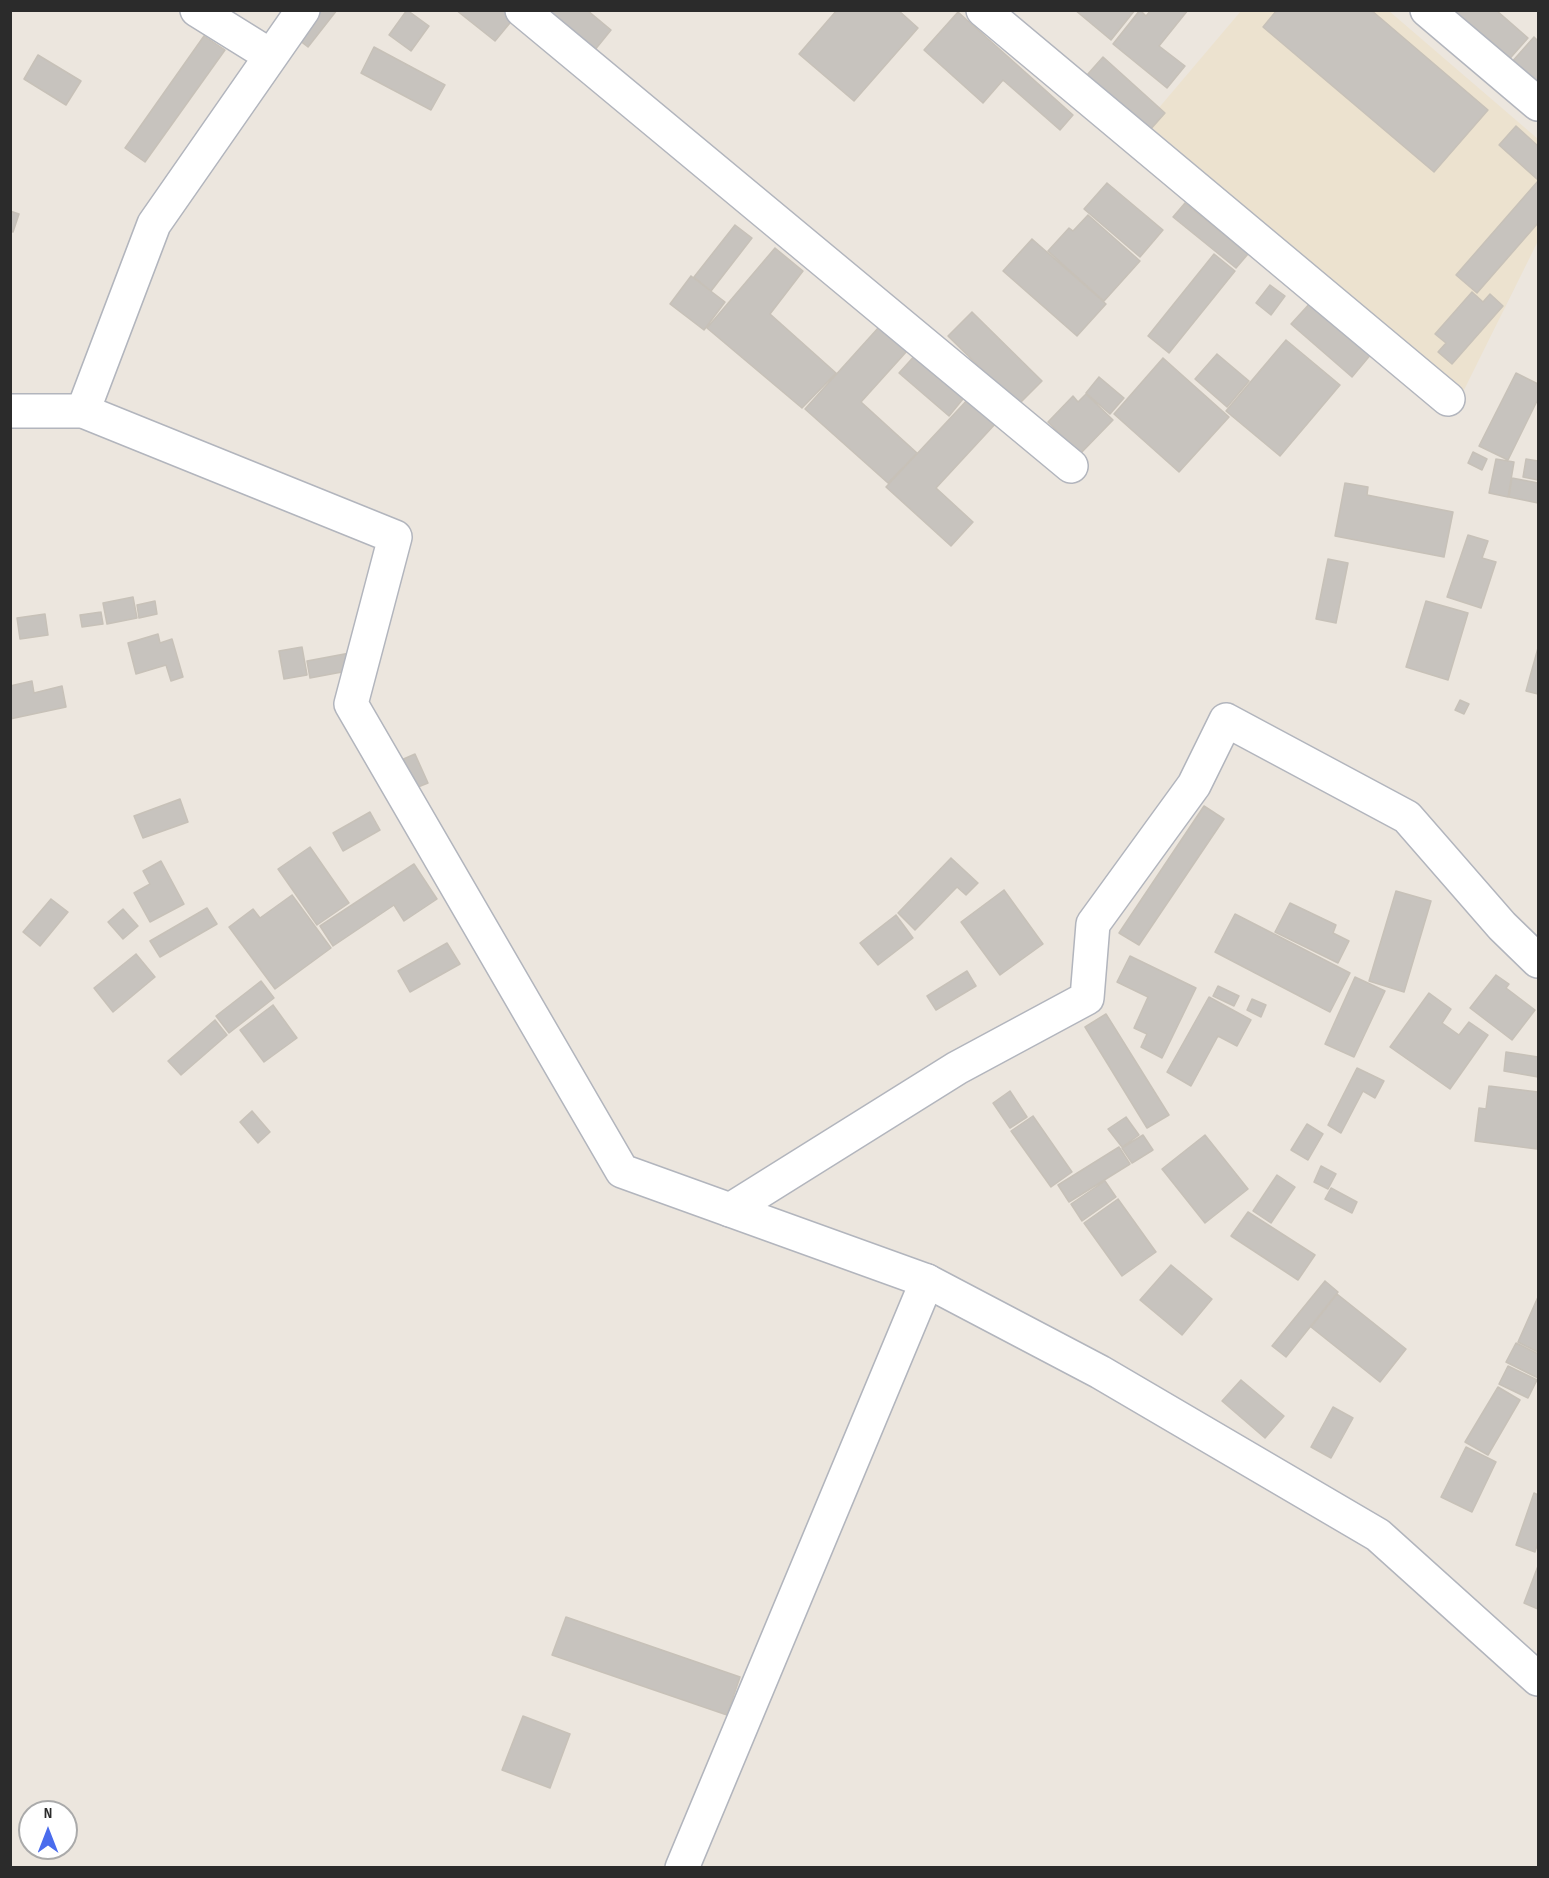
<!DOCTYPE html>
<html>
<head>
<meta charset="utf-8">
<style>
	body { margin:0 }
	#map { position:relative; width:1549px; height:1878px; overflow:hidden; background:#ece6de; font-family:"Sofia Sans Condensed",sans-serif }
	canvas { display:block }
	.frame { position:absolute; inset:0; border:12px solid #2b2b2b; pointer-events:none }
	.north { position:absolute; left:18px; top:1800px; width:60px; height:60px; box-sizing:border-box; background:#fff; border:2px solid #aaa; border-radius:50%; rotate:0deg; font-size:16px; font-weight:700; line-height:24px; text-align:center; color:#2b2b2b }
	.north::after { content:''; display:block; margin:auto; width:21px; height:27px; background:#4a6ced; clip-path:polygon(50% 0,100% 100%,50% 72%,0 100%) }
</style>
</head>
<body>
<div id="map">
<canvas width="1549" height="1878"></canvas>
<div class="frame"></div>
<div class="north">N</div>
</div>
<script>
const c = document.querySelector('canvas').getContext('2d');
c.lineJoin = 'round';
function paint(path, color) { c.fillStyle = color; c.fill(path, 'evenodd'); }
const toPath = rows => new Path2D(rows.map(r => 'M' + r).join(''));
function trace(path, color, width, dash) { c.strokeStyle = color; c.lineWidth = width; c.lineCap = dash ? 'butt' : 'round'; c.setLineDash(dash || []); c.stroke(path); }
const education = toPath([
	[1241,11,1389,11,1538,139,1538,241,1463,392,1146,123]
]);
const building = toPath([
	[309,10,337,10,308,47,291,34,309,10],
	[407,10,429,26,411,51,389,35,407,10],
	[456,10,517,10,519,12,495,41,456,10],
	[545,10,587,10,611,30,594,51,545,10],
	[837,10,898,10,918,28,854,101,799,54,837,10],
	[1075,10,1135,10,1111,40,1075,10],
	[1140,10,1146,16,1151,10,1188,10,1159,46,1185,66,1167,88,1113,44,1140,10],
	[1277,10,1371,10,1488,110,1434,172,1263,27,1277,10],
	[1443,10,1496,10,1528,38,1505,64,1443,10],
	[958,12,1073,115,1060,130,1003,80,983,103,924,50,958,12],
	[204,36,225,50,145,162,125,148,204,36],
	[1534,37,1538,41,1538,88,1510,64,1534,37],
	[374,47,445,85,431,110,361,73,374,47],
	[38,55,81,81,66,105,24,79,38,55],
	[1103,57,1165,113,1149,131,1087,75,1103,57],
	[1516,126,1538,146,1538,180,1499,145,1516,126],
	[1538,181,1538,223,1477,293,1456,275,1538,181],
	[1107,183,1163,230,1140,257,1084,209,1107,183],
	[1185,203,1248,254,1236,268,1173,217,1185,203],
	[10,211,19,214,13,232,10,231,10,211],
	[1088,215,1140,261,1104,301,1048,251,1069,228,1073,231,1088,215],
	[735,225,752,238,711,291,694,277,735,225],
	[1032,239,1106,304,1077,336,1003,271,1032,239],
	[775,248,803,271,770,314,836,373,802,408,707,328,775,248],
	[1214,254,1235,271,1169,353,1148,336,1214,254],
	[691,276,725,302,704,330,670,304,691,276],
	[1270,285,1285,296,1271,315,1256,303,1270,285],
	[1472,292,1483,302,1490,294,1503,306,1452,364,1438,352,1446,343,1435,334,1472,292],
	[1312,301,1372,353,1352,377,1291,324,1312,301],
	[972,312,1042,381,1018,405,948,336,972,312],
	[879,327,907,351,861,402,917,453,888,483,805,409,879,327],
	[1286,340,1340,385,1280,456,1226,411,1286,340],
	[918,352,967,394,949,416,899,373,918,352],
	[1217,354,1249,381,1227,407,1195,379,1217,354],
	[1163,358,1229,417,1179,472,1114,414,1163,358],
	[1516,373,1538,384,1538,399,1508,460,1479,446,1516,373],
	[1099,377,1124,398,1110,414,1086,393,1099,377],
	[1086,394,1113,420,1080,454,1048,422,1073,396,1078,402,1086,394],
	[970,397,997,422,936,488,973,522,951,546,886,487,970,397],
	[1473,452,1487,459,1482,470,1468,463,1473,452],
	[1496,459,1514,462,1508,497,1489,493,1496,459],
	[1526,459,1538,461,1538,480,1523,477,1526,459],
	[1512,478,1538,483,1538,503,1509,497,1512,478],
	[1345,483,1368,487,1367,495,1453,512,1444,557,1335,536,1345,483],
	[1468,535,1488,541,1482,558,1496,562,1481,608,1447,597,1468,535],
	[1328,559,1348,563,1336,623,1316,619,1328,559],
	[133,597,137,618,107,624,103,603,133,597],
	[155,601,157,614,139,618,137,605,155,601],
	[1426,601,1468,613,1448,680,1406,667,1426,601],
	[101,612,103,624,82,627,80,615,101,612],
	[45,614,48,635,20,639,17,618,45,614],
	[158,634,160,643,172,639,183,677,171,681,166,665,136,674,128,643,158,634],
	[302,647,307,675,284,679,279,651,302,647],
	[1538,648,1538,694,1526,691,1538,648],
	[355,652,358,669,310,678,307,661,355,652],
	[32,681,34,693,62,686,66,707,10,719,10,686,32,681],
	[1460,700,1469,704,1464,714,1455,710,1460,700],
	[415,754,428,783,413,789,399,761,415,754],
	[180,799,188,822,143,838,134,816,180,799],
	[1204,806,1224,819,1139,945,1119,933,1204,806],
	[370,812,380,830,343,851,333,833,370,812],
	[310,847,349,903,317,925,278,869,310,847],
	[951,858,978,883,966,895,957,887,915,930,898,913,951,858],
	[161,861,184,904,150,922,134,893,150,884,143,871,161,861],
	[414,864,437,899,404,921,394,905,333,946,320,926,414,864],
	[1004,890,1043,944,1000,975,961,922,1004,890],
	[1396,891,1431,901,1404,992,1369,981,1396,891],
	[292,895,331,948,275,989,229,927,253,909,260,918,292,895],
	[51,899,68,912,40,946,23,932,51,899],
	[1290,903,1336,925,1333,933,1349,941,1338,963,1275,932,1290,903],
	[207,908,217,924,160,957,150,941,207,908],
	[123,909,138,926,123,939,108,922,123,909],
	[1235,914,1350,973,1330,1012,1215,952,1235,914],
	[896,915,913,938,878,965,860,943,896,915],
	[447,943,460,964,410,992,398,971,447,943],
	[136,954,155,977,113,1012,94,988,136,954],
	[1130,956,1196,988,1162,1058,1141,1047,1147,1034,1134,1028,1148,997,1117,982,1130,956],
	[967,971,976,986,936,1010,927,996,967,971],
	[1496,975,1509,984,1506,988,1535,1010,1512,1040,1470,1008,1496,975],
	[1355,977,1385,991,1354,1057,1325,1044,1355,977],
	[261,981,274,998,229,1033,216,1016,261,981],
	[1218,986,1239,996,1234,1006,1213,996,1218,986],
	[1429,993,1451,1009,1442,1023,1459,1035,1469,1022,1488,1035,1450,1089,1390,1047,1429,993],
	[1209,997,1251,1020,1237,1046,1218,1036,1191,1086,1167,1072,1209,997],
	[1252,999,1266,1005,1261,1017,1247,1010,1252,999],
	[273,1005,297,1038,264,1062,240,1030,273,1005],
	[1106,1014,1169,1115,1147,1128,1085,1027,1106,1014],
	[215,1020,227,1035,181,1075,168,1061,215,1020],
	[1506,1052,1538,1057,1538,1077,1504,1071,1506,1052],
	[1357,1068,1384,1081,1375,1098,1363,1091,1341,1133,1328,1125,1357,1068],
	[1489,1086,1538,1092,1537,1149,1475,1141,1479,1108,1486,1109,1489,1086],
	[1010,1091,1027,1117,1010,1128,993,1103,1010,1091],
	[252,1111,270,1132,258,1143,240,1122,252,1111],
	[1033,1116,1072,1172,1051,1187,1011,1131,1033,1116],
	[1126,1117,1139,1135,1122,1147,1108,1129,1126,1117],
	[1307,1124,1323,1134,1308,1160,1291,1150,1307,1124],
	[1143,1135,1153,1150,1132,1163,1122,1148,1143,1135],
	[1205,1135,1248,1189,1205,1223,1162,1169,1205,1135],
	[1119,1147,1130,1164,1069,1202,1058,1185,1119,1147],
	[1321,1166,1336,1174,1328,1189,1314,1182,1321,1166],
	[1277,1175,1295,1187,1271,1223,1253,1211,1277,1175],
	[1105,1181,1116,1197,1082,1221,1071,1204,1105,1181],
	[1331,1188,1357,1202,1352,1213,1325,1199,1331,1188],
	[1118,1199,1156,1252,1122,1276,1084,1223,1118,1199],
	[1248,1212,1315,1255,1298,1280,1231,1236,1248,1212],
	[1171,1265,1212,1299,1182,1335,1140,1300,1171,1265],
	[1325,1281,1338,1292,1286,1357,1272,1346,1325,1281],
	[1337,1294,1406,1349,1380,1382,1311,1327,1337,1294],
	[1538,1297,1538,1352,1518,1342,1538,1297],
	[1516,1343,1538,1354,1538,1378,1506,1362,1516,1343],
	[1508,1366,1537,1380,1528,1398,1499,1384,1508,1366],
	[1241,1380,1284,1416,1265,1438,1222,1401,1241,1380],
	[1498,1387,1520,1400,1488,1455,1465,1442,1498,1387],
	[1333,1407,1353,1418,1331,1458,1311,1447,1333,1407],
	[1466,1447,1496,1462,1472,1512,1441,1497,1466,1447],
	[1534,1493,1538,1495,1538,1542,1535,1552,1516,1545,1534,1493],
	[1538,1566,1538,1609,1524,1603,1538,1566],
	[566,1617,740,1677,727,1715,552,1655,566,1617],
	[523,1716,570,1734,550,1788,502,1770,523,1716]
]);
const street = toPath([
	[197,10,271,56],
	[522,10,1071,466],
	[983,10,1448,399],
	[1427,10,1538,104],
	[83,411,154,224,303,10],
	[730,1210,957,1068,1087,998,1093,924,1194,785,1226,720,1407,817,1502,926,1538,961],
	[682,1868,927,1281]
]);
const secondary = toPath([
	[10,411,83,411,395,537,351,704,622,1171,927,1281,1100,1372,1378,1535,1538,1679]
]);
paint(education, '#ece2cf');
paint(building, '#c7c3be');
trace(building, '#c7c1b8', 1.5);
trace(street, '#b2b5bd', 36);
trace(secondary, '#b2b5bd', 36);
trace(street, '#fff', 33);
trace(secondary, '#fff', 33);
</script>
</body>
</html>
